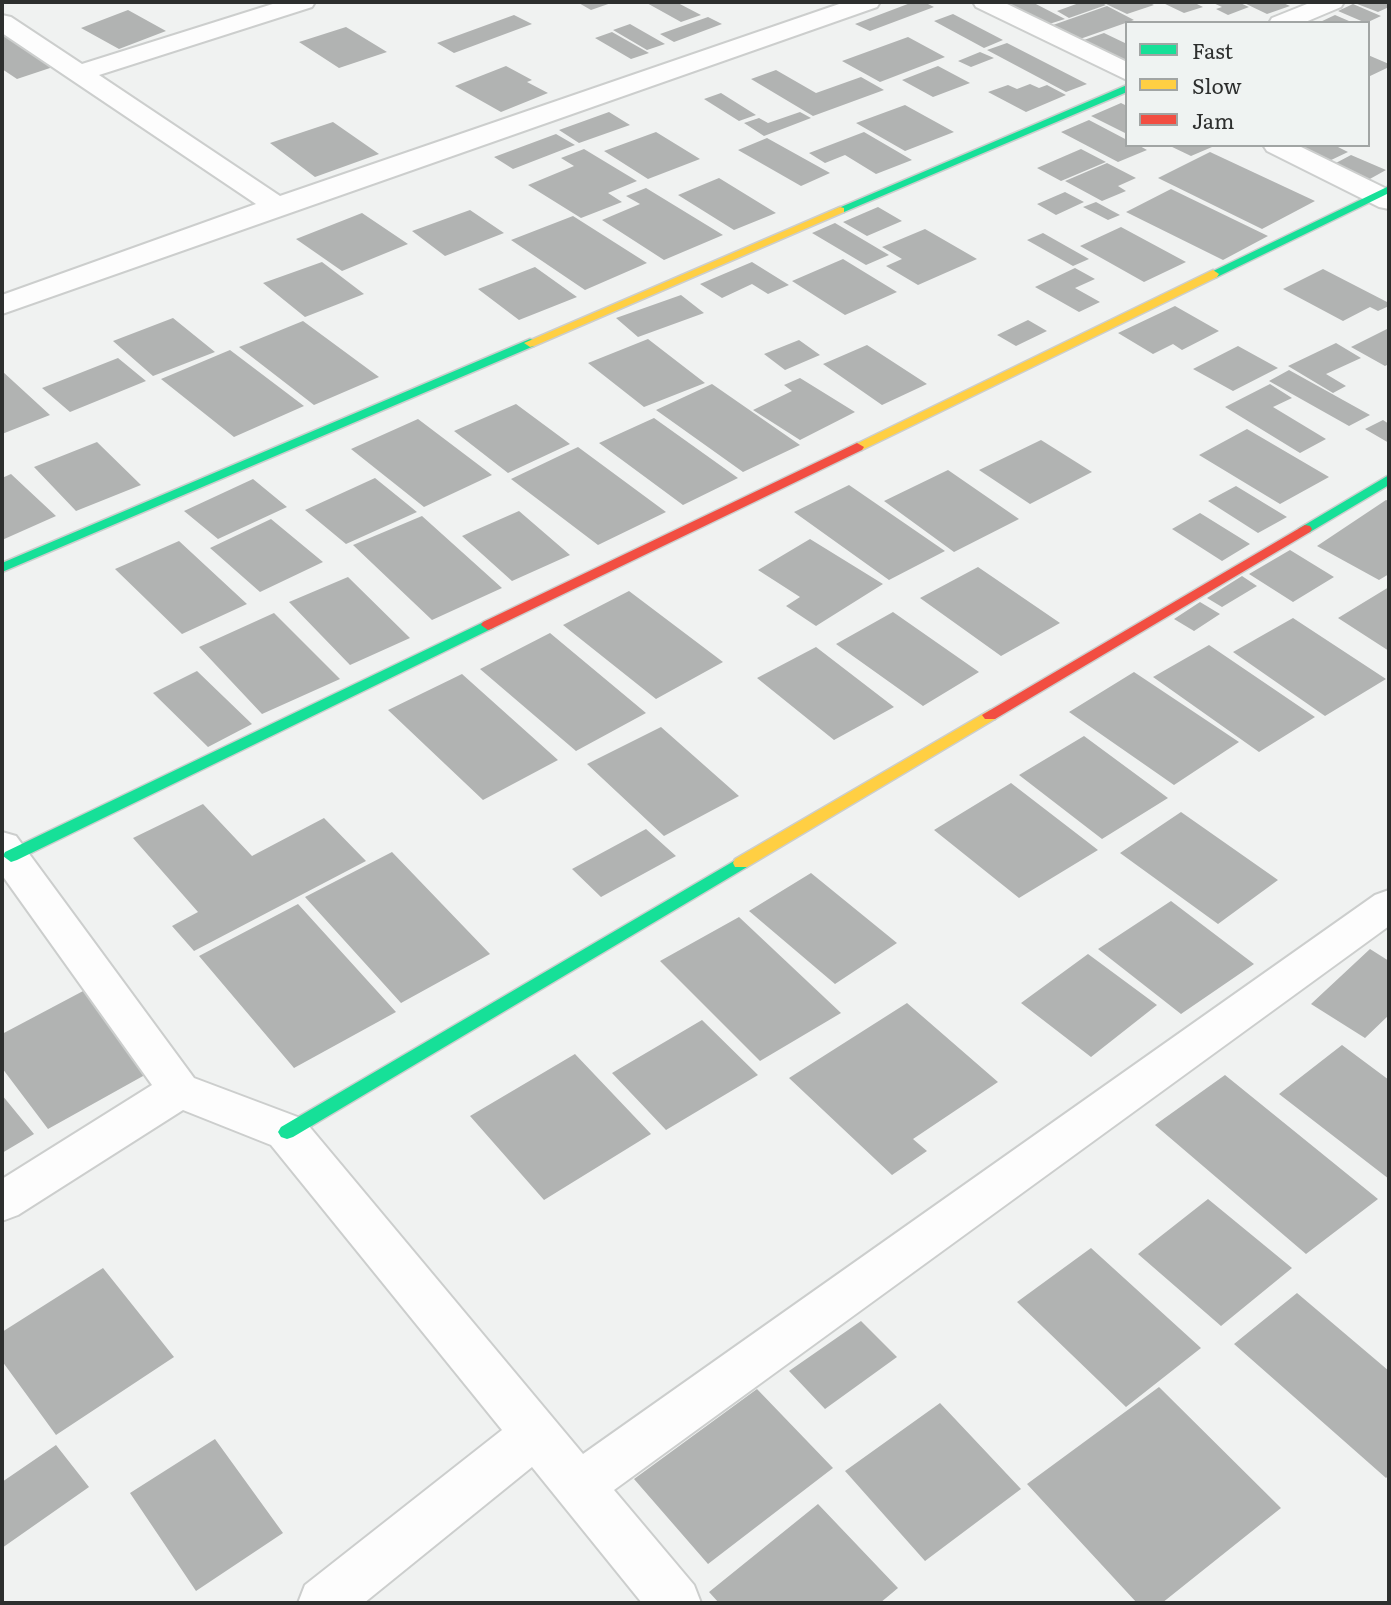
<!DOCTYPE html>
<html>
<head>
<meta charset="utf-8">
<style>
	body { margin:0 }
	#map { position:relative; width:1391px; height:1605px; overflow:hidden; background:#f0f2f1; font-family:Literata,serif }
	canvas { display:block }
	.frame { position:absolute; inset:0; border:4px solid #2d2f2e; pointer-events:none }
	.legend { position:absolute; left:1125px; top:21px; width:245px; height:126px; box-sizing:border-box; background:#eff3f2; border:2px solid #a1a5a4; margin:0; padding:9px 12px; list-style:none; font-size:21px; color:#2d2f2e }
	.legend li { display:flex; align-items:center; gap:14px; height:35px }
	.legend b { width:35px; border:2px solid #a1a5a4 }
</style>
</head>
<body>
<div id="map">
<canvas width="1391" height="1605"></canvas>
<div class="frame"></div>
<ul class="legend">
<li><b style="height:9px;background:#16e098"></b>Fast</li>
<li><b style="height:9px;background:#ffcf43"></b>Slow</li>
<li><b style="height:9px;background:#f24e42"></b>Jam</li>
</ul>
</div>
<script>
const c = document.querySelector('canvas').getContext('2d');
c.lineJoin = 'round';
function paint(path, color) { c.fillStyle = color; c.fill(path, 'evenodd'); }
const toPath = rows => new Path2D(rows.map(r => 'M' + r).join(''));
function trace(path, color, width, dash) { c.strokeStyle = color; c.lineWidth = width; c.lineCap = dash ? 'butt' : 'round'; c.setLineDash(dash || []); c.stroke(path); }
const building = toPath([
	[577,2,614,2,591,10],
	[645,2,676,2,701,15,681,22],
	[913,2,924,2,934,7,870,31,855,24],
	[1001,2,1032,2,1065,19,1046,25],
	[1076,2,1100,2,1106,5,1069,18,1057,11,1079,3],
	[1111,2,1148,2,1154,5,1127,14,1106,4],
	[1161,2,1193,2,1203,7,1184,13],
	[1211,2,1238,2,1249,7,1228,15,1216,9,1222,7],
	[1242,2,1281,2,1290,6,1267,14],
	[1352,2,1385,2,1389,4,1389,7,1378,12],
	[1353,4,1381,16,1366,23,1338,11],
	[1107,6,1134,20,1080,39,1053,25],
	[128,10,166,31,119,49,81,28],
	[953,14,1003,40,984,48,934,21],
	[514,15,532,24,454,53,437,43],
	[1335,15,1349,21,1318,23],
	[708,17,722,24,674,42,660,34],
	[630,24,665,44,647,50,613,30],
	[346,27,387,52,339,68,299,42],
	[2,31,56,66,17,79,2,69],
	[612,32,649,53,631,59,595,38],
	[1104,33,1127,44,1127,65,1081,41],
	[908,37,945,57,880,82,842,61],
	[1007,43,1087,84,1066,92,987,50],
	[980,52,994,58,971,67,958,61],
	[1368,55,1389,64,1389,67,1368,77],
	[506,66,532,80,527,82,548,93,501,112,455,86],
	[938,66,970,83,933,97,902,80],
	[776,70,816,93,861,77,884,90,813,116,751,79],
	[1030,84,1039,88,1047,85,1066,95,1026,112,988,92,1008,85,1017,89],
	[721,93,756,115,739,121,704,99],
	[1121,103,1127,106,1127,134,1091,116],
	[905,105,954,132,905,151,856,123],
	[609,112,630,125,579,143,559,130],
	[800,112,811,118,764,136,744,123,759,118,768,123],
	[1089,120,1127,140,1127,145,1138,145,1147,150,1118,162,1061,132],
	[333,122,379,154,315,177,270,143],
	[656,132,700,159,648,179,604,151],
	[864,132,912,160,876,174,845,155,825,163,809,153],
	[556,134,575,145,513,169,494,157],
	[767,138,830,173,801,186,738,150],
	[1168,145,1209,145,1212,147,1191,156],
	[1295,145,1334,145,1348,152,1329,161],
	[584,149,637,181,608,193,622,202,581,218,528,185,574,166,561,158],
	[1081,149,1106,162,1061,181,1037,168],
	[1210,152,1315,201,1262,229,1158,178],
	[1351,155,1386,170,1368,180,1334,164],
	[1107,163,1136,178,1118,186,1126,191,1102,201,1065,181],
	[719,178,776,213,734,230,678,195],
	[646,188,723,235,664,260,602,220,640,204,626,196],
	[1171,189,1268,236,1223,260,1126,212],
	[1065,192,1084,202,1056,215,1037,204],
	[1096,202,1120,215,1108,220,1083,207],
	[878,207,902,221,867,236,843,222],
	[470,210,504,233,445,256,412,231],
	[362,213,408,244,342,271,296,239],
	[573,216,647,263,585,290,511,240],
	[835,223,889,255,866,265,812,233],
	[1121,227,1186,262,1144,282,1080,246],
	[925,229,977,259,918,285,886,266,902,259,882,247],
	[1043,233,1089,259,1073,266,1027,240],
	[843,259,897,292,845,315,792,281],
	[322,262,364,294,305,317,263,283],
	[752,262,789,285,768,294,752,284,722,298,700,284],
	[535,267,577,297,519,320,478,289],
	[1075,268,1095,279,1075,288,1100,302,1079,312,1035,287],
	[1323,269,1389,303,1389,306,1378,311,1370,307,1343,321,1283,289],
	[681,295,704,313,638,337,616,318],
	[1175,306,1219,331,1182,350,1173,344,1153,354,1118,333],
	[173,318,215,352,153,376,113,341],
	[1028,320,1047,331,1016,346,997,335],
	[303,321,379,377,314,405,239,347],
	[1387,329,1389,364,1385,366,1351,347],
	[648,339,705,383,644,407,588,363],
	[799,340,820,355,785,370,764,354],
	[1336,343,1361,358,1326,374,1346,386,1333,393,1288,366],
	[867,345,927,384,882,405,823,364],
	[1238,346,1278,368,1233,391,1193,369],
	[230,350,304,406,234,437,161,379],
	[118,358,146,381,70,412,42,388],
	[1289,370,1370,415,1349,426,1269,381],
	[2,371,50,415,2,434],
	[800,378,855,412,800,440,753,410,792,391,784,385],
	[712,384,800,445,743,472,656,410],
	[1270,384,1292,398,1273,407,1326,439,1300,453,1225,407],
	[516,404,570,444,508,473,454,431],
	[654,418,738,478,683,505,599,443],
	[418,419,492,475,424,507,351,449],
	[1383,420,1389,424,1389,443,1365,429],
	[1247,429,1329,477,1280,504,1199,455],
	[1041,440,1092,472,1030,504,979,470],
	[97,442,141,485,76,511,34,467],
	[578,447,666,512,598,545,511,479],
	[948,470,1019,519,954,552,884,501],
	[11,474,56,516,2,540,2,478],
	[375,478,417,512,346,544,305,510],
	[253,479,287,507,218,539,184,511],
	[849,485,945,551,889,580,794,512],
	[1236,486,1287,517,1258,533,1208,501],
	[1386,500,1389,501,1389,574,1379,580,1317,546],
	[519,511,570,555,512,581,462,536],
	[1200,513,1250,544,1222,561,1172,529],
	[422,516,502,588,432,620,353,545],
	[271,519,323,562,260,592,210,548],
	[810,539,883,584,816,626,786,606,800,597,758,570],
	[179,541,247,604,182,634,115,569],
	[1290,550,1334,577,1293,602,1249,574],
	[978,567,1060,623,1001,656,920,598],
	[1242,576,1257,586,1222,607,1207,598],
	[348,577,410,638,350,665,289,602],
	[1389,587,1389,651,1338,618],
	[629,591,723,662,656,699,563,625],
	[1200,602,1220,614,1194,631,1174,619],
	[893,612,979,672,923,706,836,644],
	[274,613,340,679,262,714,199,647],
	[1293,618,1386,679,1325,716,1233,652],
	[550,633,646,713,576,751,480,669],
	[1209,645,1315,717,1259,752,1153,677],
	[816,647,894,707,834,740,757,678],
	[197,671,252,724,208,747,153,693],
	[1134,672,1239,742,1174,785,1069,712],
	[462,674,558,760,483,800,388,710],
	[661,727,739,796,664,836,587,764],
	[1084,736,1168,798,1102,839,1019,775],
	[1011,783,1098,850,1019,898,934,830],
	[203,804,252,856,324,818,366,861,194,951,172,926,198,912,133,838],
	[1181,812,1278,880,1218,924,1120,853],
	[646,829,676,856,601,897,572,869],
	[392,852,490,954,401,1003,305,897],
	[811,873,897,943,835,984,749,911],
	[1171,901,1254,964,1181,1014,1098,949],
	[298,904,396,1012,294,1068,199,956],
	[739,917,841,1013,760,1061,660,961],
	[1370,949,1389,961,1389,1015,1365,1038,1311,1004],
	[1088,954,1157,1005,1091,1057,1021,1003],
	[85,990,152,1071,48,1129,2,1068,2,1034],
	[907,1003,998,1082,913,1139,927,1151,892,1175,789,1078],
	[702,1020,758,1075,666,1130,612,1073],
	[1342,1045,1389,1080,1389,1179,1279,1094],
	[575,1054,651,1134,544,1200,470,1116],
	[1225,1075,1378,1199,1306,1254,1155,1125],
	[2,1095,34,1134,2,1153],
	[1208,1199,1292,1268,1221,1326,1138,1254],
	[1091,1248,1201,1348,1126,1407,1017,1302],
	[103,1268,174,1357,56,1435,2,1361,2,1332],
	[1297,1293,1389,1371,1389,1475,1386,1478,1234,1344],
	[861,1321,897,1357,825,1409,789,1371],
	[1159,1387,1281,1508,1162,1603,1137,1603,1027,1484],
	[757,1389,833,1468,708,1564,634,1479],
	[940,1403,1021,1489,925,1561,845,1471],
	[215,1439,283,1533,196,1591,130,1493],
	[56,1445,89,1487,2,1548,2,1482],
	[818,1504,898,1588,880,1603,719,1603,709,1592]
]);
const street = toPath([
	[279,2,315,2,312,7,99,75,280,196,845,2,880,2,877,7,2,314,2,295,256,204,2,33,2,15,11,17,82,64,279,2],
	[973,2,1003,2,1127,62,1127,80,976,7,973,2],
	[1312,2,1344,2,1341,7,1303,23,1269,23,1272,18,1312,2],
	[1263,145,1297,145,1389,190,1389,209,1379,207,1267,151,1263,145],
	[2,832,16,836,194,1078,303,1119,583,1454,1375,895,1389,890,1389,926,614,1490,694,1585,701,1603,642,1603,532,1467,364,1603,298,1603,305,1585,502,1430,271,1145,183,1110,18,1215,2,1221,2,1179,152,1085,2,875,2,832]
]);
const fast = toPath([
	[1127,85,1127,92,844,212,834,210,1127,85],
	[1389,186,1389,193,1217,277,1213,278,1207,274,1389,186],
	[530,339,534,340,534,346,2,572,2,563,530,339],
	[1389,475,1389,485,1310,532,1305,533,1298,529,1389,475],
	[488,620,495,625,493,628,17,860,11,862,3,856,5,852,488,620],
	[741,857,747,859,749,863,747,867,293,1137,287,1139,281,1137,278,1132,281,1127,741,857]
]);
const slow = toPath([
	[840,207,844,208,844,212,534,346,530,347,524,343,840,207],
	[1213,270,1219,274,1217,277,862,450,852,450,850,447,1213,270],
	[990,710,998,715,995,719,747,867,735,867,733,863,735,859,990,710]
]);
const jam = toPath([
	[857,443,864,447,862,450,493,628,488,630,481,625,483,622,857,443],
	[1305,525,1310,526,1312,529,1310,532,995,719,985,719,982,715,1305,525]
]);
paint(building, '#b1b3b2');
trace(street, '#cccecd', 4);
trace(fast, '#cccecd', 3);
trace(slow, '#cccecd', 3);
trace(jam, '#cccecd', 3);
paint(street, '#fdfdfd');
paint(fast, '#16e098');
paint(slow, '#ffcf43');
paint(jam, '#f24e42');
</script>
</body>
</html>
